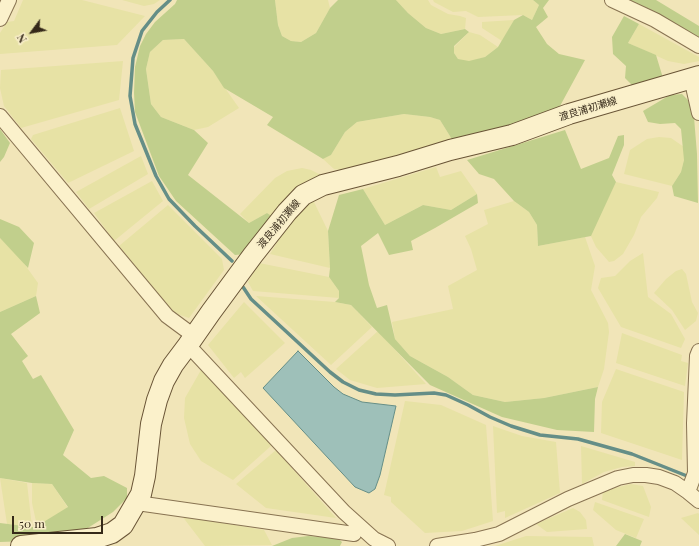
<!DOCTYPE html>
<html>
<head>
<meta charset="utf-8">
<style>
	body { margin:0 }
	#map { position:relative; width:699px; height:546px; overflow:hidden; background:#f1e5b8; font-family:"Playfair Display",serif }
	canvas { display:block }
	.north { position:absolute; left:12px; top:12px; width:40px; height:40px; -webkit-text-stroke:3px #f8eec8; paint-order:stroke; rotate:238deg; font-size:11px; font-weight:700; line-height:16px; text-align:center; color:#352919 }
	.north::after { content:''; display:block; margin:auto; width:14px; height:18px; background:#352919; clip-path:polygon(50% 0,100% 100%,50% 72%,0 100%) }
	.scale { position:absolute; left:12px; top:516px; width:91px; height:18px; box-sizing:border-box; border:2px solid #352919; border-top:0; padding-left:5px; font-size:12px; line-height:14px; white-space:nowrap; color:#352919; -webkit-text-stroke:3px #f8eec8; paint-order:stroke }
</style>
</head>
<body>
<div id="map">
<canvas width="699" height="546"></canvas>
<div class="north">N</div>
<div class="scale">50 m</div>
</div>
<script>
const c = document.querySelector('canvas').getContext('2d');
c.lineJoin = 'round';
function paint(path, color) { c.fillStyle = color; c.fill(path, 'evenodd'); }
const toPath = rows => new Path2D(rows.map(r => 'M' + r).join(''));
function trace(path, color, width, dash) { c.strokeStyle = color; c.lineWidth = width; c.lineCap = dash ? 'butt' : 'round'; c.setLineDash(dash || []); c.stroke(path); }
function label(font, color, halo, rows, align = 'center') {
  c.font = font + ' "Playfair Display","Noto Sans JP",serif'; c.lineWidth = 3.5; c.setLineDash([]); c.textBaseline = 'middle'; c.strokeStyle = halo; c.fillStyle = color; for (const [text, x, y, turn = 0] of rows) {
    c.save(); c.translate(x, y); c.rotate((+turn || 0) * Math.PI / 180); c.textAlign = isNaN(turn) ? turn : align; if (halo) c.strokeText(text, 0, 0); c.fillText(text, 0, 0); c.restore();
  }
}
const farmland = toPath([
	[23,0,82,0,145,16,117,45,0,54,0,33,7,22,14,21],
	[122,0,160,0,154,4,144,6],
	[275,0,328,0,330,8,316,33,301,42,291,41,282,36,278,25],
	[396,0,428,0,431,5,448,14,460,16,466,18,465,29,441,34,426,28,408,13],
	[433,0,533,0,539,5,532,20,523,15,478,17,466,11,453,12,434,2],
	[514,20,502,41,482,28,482,22],
	[639,24,699,57,699,61,684,64,668,61,628,43],
	[469,32,480,35,498,47,485,57,469,62,458,59,454,53,454,47],
	[184,39,213,71,239,108,208,127,194,130,161,117,151,104,146,69,150,52,163,40],
	[123,61,119,100,21,128,4,106,0,88,1,70],
	[120,108,134,151,68,183,31,139,33,135],
	[404,114,430,117,440,120,453,141,347,171,334,169,323,159,331,155,345,132,357,122],
	[659,137,671,138,684,147,684,160,681,172,672,186,624,174,630,150,647,139],
	[141,156,148,174,89,209,76,192],
	[436,167,440,177,461,171,477,194,451,210,423,205,385,225,363,189],
	[302,168,311,170,323,176,305,184,291,193,273,217,267,213,249,223,240,214,275,178,287,171],
	[152,181,163,201,114,241,94,213],
	[616,182,659,192,657,198,641,217,634,235,623,254,614,261,609,262,596,247,590,234],
	[313,200,328,231,330,268,270,254,286,228],
	[514,201,529,212,537,225,538,246,585,237,595,266,591,290,608,323,609,332,604,369,598,387,544,398,505,402,473,395,448,377,410,356,395,339,392,322,453,309,448,286,477,270,471,249,465,236,488,224,484,210],
	[168,205,222,259,224,270,189,318,174,313,119,246],
	[0,238,20,258,38,283,36,296,0,312],
	[643,253,648,297,671,314,685,339,681,348,621,327,598,288,601,278,615,276,630,261],
	[259,263,329,277,339,291,339,298,253,291,248,282],
	[682,269,686,274,692,302,698,313,696,321,685,330,672,310,654,293,666,279,676,271],
	[256,296,335,302,351,305,372,327,331,365],
	[244,302,285,343,245,378,241,372,234,378,208,345],
	[378,331,426,384,377,388,350,380,336,369],
	[622,333,682,355,681,361,688,363,685,386,616,363],
	[616,369,684,392,682,460,601,433,602,402],
	[201,370,272,445,233,480,201,461,190,444,184,418,185,398],
	[405,401,441,405,486,425,493,521,462,531,425,533,391,502,391,497,384,495],
	[493,426,522,436,556,442,560,493,505,518,505,511,497,513],
	[581,446,635,462,635,466,622,467,604,472,582,484],
	[276,450,336,518,266,508,236,484],
	[0,478,27,483,32,527,7,524],
	[32,483,52,484,68,508,37,526,32,503],
	[631,484,643,486,651,507,649,517,602,500,603,491],
	[595,502,644,519,636,538,616,530,593,510],
	[573,508,580,512,586,520,587,529,547,532,536,524],
	[698,513,699,514,699,535,681,518],
	[182,516,264,530,272,545,205,546],
	[526,536,592,537,594,546,495,546]
]);
const green = toPath([
	[177,0,275,0,278,25,282,36,291,41,301,42,316,33,330,8,338,0,396,0,408,13,426,28,441,34,465,29,469,32,454,46,454,53,458,59,469,61,485,57,498,47,514,20,523,15,532,20,539,5,533,0,549,0,543,8,548,17,536,27,547,44,559,54,585,60,560,106,531,122,453,141,440,120,430,117,404,114,357,122,345,132,331,155,323,159,267,125,273,117,224,88,213,71,184,39,163,40,150,52,146,69,151,104,161,117,194,130,208,143,188,175,249,223,267,213,273,217,245,254,235,255,176,201,159,176,135,112,134,93,135,67,140,46,146,34,155,22,175,4],
	[628,0,656,0,699,26,699,39],
	[624,16,639,24,628,43,656,55,663,78,634,87,625,78,626,66,613,54,612,37],
	[682,94,688,100,694,117,697,154,698,203,674,196,672,186,681,172,684,160,681,129,675,123,660,124,648,122,643,111,670,95],
	[0,129,10,143,4,157,0,162],
	[565,130,581,169,609,158,618,136,624,135,624,145,612,175,616,182,591,236,538,246,537,225,529,212,514,201,494,179,479,174,467,160],
	[363,189,385,225,423,205,451,210,477,194,478,203,435,228,411,241,413,250,389,255,378,233,361,246,369,285,377,308,387,305,395,339,410,356,448,377,473,395,505,402,544,398,598,387,595,399,594,432,557,430,502,417,430,385,351,305,335,302,339,298,339,291,329,277,330,268,328,231,339,195],
	[0,219,19,227,34,243,28,268,0,238],
	[36,296,40,313,11,334,28,356,22,361,33,379,41,375,74,430,63,455,91,478,104,476,127,488,127,498,113,512,83,531,27,541,0,542,0,523,32,527,37,526,68,507,52,484,32,483,0,478,0,312],
	[625,534,642,541,640,546,616,546],
	[308,536,337,538,342,542,340,546,272,546,292,538]
]);
const water = toPath([
	[298,351,334,387,343,394,362,402,396,406,380,475,375,489,369,493,355,487,263,388,298,351]
]);
const stream = toPath([
	[170,0,157,12,142,31,133,58,130,96,135,124,156,176,169,199,195,226,232,261],
	[243,287,251,299,330,372,343,382,359,390,376,394,395,395,434,393,446,395,468,405,490,417,511,426,540,435,578,439,632,454,687,476]
]);
const minor = toPath([
	[612,0,655,20,699,46],
	[0,19,9,0],
	[691,78,699,113],
	[0,116,167,316,194,336],
	[188,345,344,512,374,539,388,546],
	[688,492,695,473,694,423,697,356,699,351],
	[137,503,354,534],
	[437,546,475,540,499,534,568,499,618,478,633,475,646,475,659,477,675,483,688,492,699,501]
]);
const secondary = toPath([
	[21,546,97,538,112,533,123,525,141,494,145,476,151,424,157,400,164,381,173,365,188,345,211,312,253,255,287,212,303,195,323,185,335,182,398,166,450,150,512,135,569,114,699,76]
]);
const streetNames = [
	["渡良浦初瀬線",588,109,-17],
	["渡良浦初瀬線",279,224,-50]
];
paint(farmland, '#e7e2a5');
paint(green, '#c1cf8c');
paint(water, '#9ec0b9');
trace(water, '#658e87', 1);
trace(stream, '#658e87', 3.5);
trace(minor, '#887352', 16);
trace(secondary, '#695436', 22);
trace(minor, '#fbf1cb', 14);
trace(secondary, '#fbf1cb', 20);
label('10px', '#352919', '#f8eec8', streetNames);
</script>
</body>
</html>
